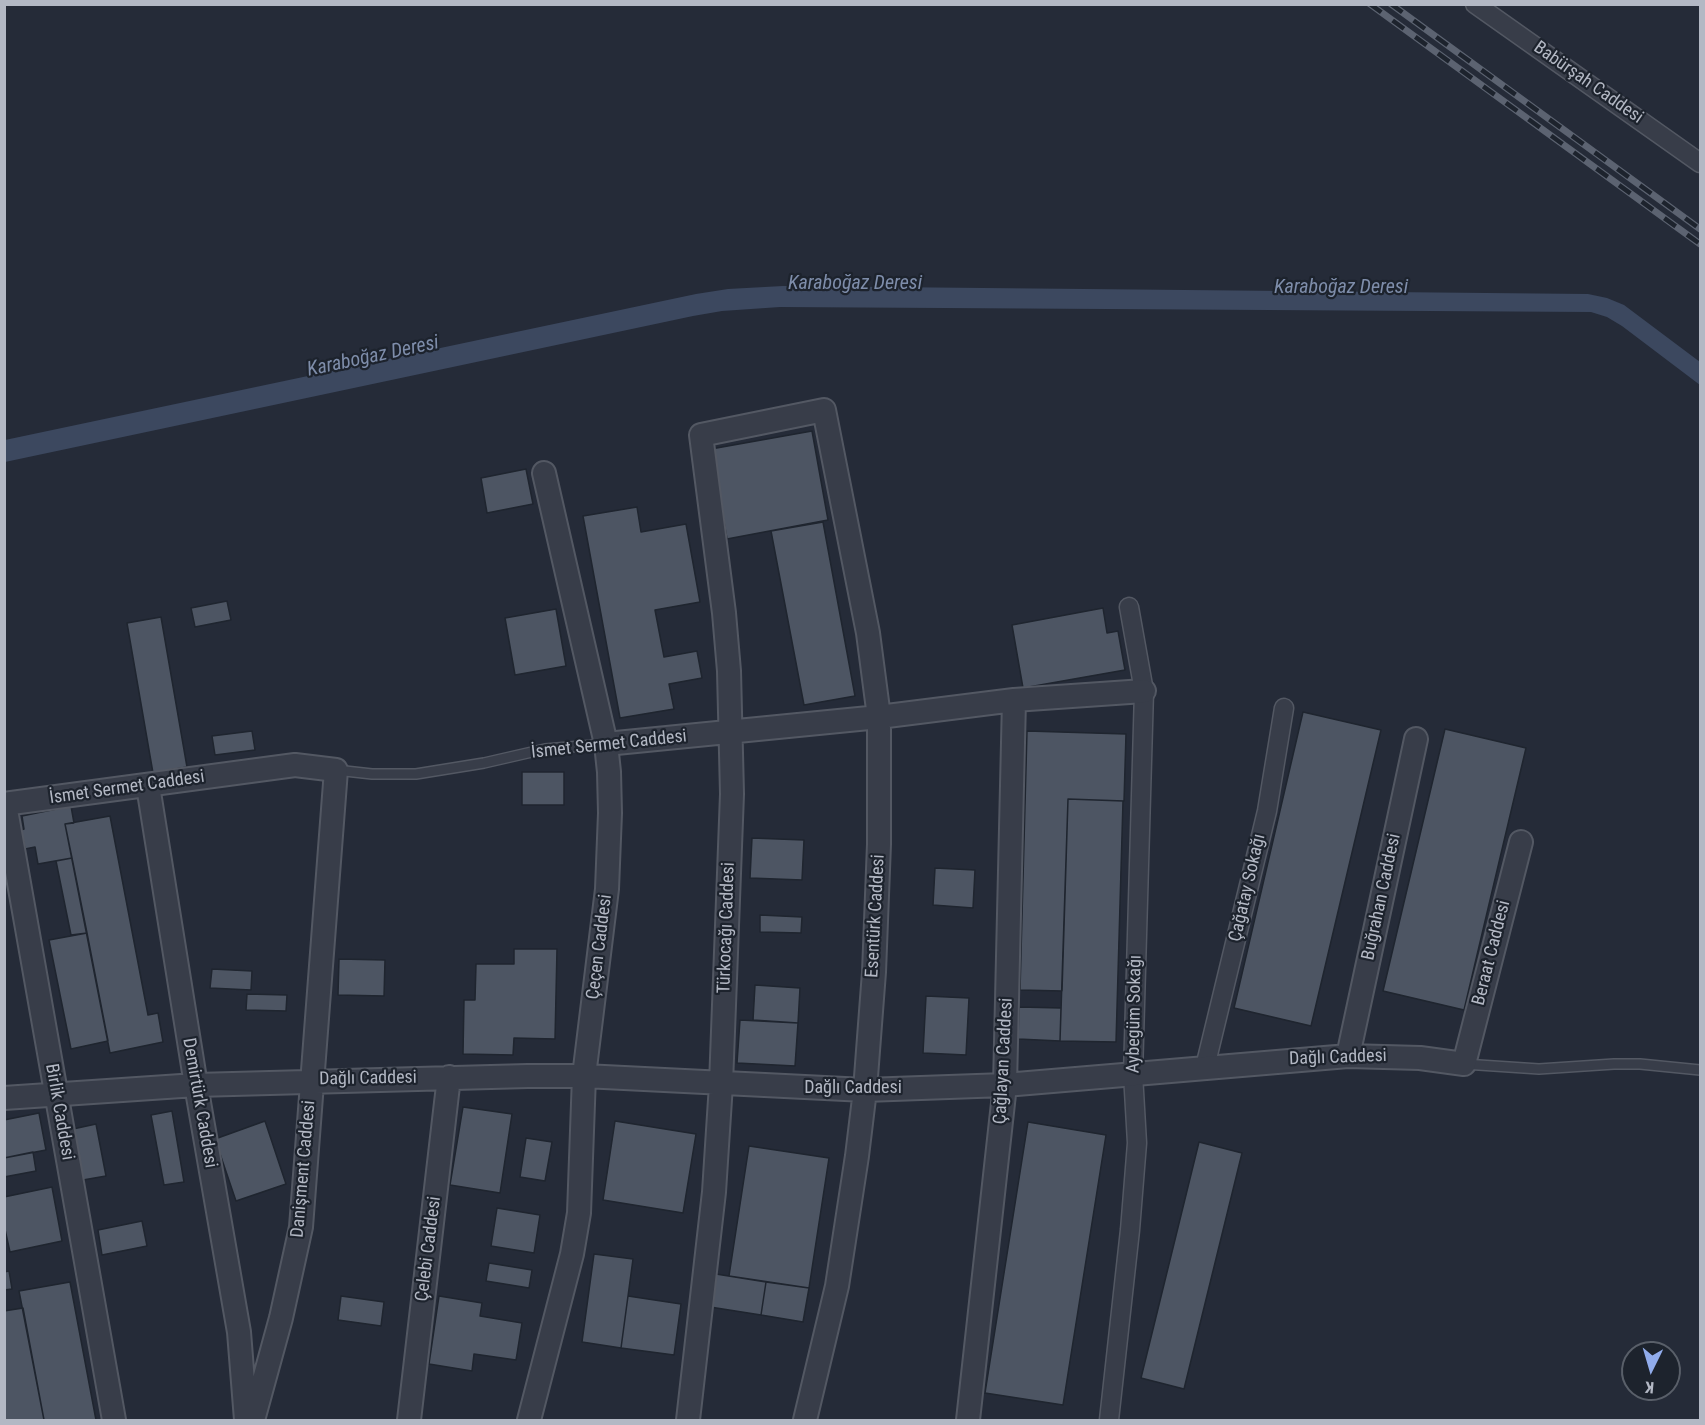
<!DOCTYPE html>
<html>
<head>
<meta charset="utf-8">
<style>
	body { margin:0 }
	#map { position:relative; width:1705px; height:1425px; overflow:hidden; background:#252b38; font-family:"Roboto Condensed",sans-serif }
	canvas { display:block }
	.frame { position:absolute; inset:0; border:6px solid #b3b8c4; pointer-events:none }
	.north { position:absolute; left:1621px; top:1341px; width:60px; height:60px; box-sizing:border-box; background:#1d232d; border:2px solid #595f69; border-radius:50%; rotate:185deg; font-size:16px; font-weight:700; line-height:24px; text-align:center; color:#b3b8c4 }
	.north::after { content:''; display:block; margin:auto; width:21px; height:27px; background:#91acec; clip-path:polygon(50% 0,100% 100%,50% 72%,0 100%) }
</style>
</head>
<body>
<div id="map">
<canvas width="1705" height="1425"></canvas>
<div class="frame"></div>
<div class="north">K</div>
</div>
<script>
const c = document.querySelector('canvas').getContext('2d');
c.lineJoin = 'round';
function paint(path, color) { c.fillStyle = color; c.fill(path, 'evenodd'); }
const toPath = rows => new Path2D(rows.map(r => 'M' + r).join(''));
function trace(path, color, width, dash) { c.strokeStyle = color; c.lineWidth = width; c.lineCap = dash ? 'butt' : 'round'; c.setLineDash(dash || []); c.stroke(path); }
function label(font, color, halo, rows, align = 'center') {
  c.font = font + ' "Roboto Condensed",sans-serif'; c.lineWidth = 4.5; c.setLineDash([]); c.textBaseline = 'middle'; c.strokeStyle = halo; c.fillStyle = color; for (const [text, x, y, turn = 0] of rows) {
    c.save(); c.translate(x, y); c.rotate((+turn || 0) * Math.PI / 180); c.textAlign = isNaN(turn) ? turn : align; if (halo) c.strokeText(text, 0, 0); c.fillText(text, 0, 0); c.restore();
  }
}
const water = toPath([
	[783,286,1588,294,1607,298,1624,305,1700,362,1700,385,1622,326,1607,317,1591,312,780,307,722,311,693,316,5,462,5,440,696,294,728,289]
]);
const building = toPath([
	[812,431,828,520,727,539,711,449,812,431],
	[526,469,533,504,487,513,481,478,526,469],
	[637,507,641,532,686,524,700,602,655,610,664,657,697,651,702,678,669,684,674,709,620,718,583,516,637,507],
	[823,522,855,696,804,705,771,531,823,522],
	[227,601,231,620,195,627,191,608,227,601],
	[1103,608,1107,633,1118,631,1125,670,1023,688,1012,625,1103,608],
	[556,609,566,666,515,675,505,618,556,609],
	[161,617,187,767,153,773,127,623,161,617],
	[1303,712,1381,730,1311,1026,1234,1008,1303,712],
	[1445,729,1526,748,1464,1010,1383,991,1445,729],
	[252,731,255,750,215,755,212,736,252,731],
	[1027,731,1126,734,1124,801,1068,799,1062,991,1020,990,1027,731],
	[522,772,564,772,564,805,522,805,522,772],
	[1068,799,1123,801,1116,1042,1060,1041,1068,799],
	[71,806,74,823,65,824,72,858,38,864,35,847,25,849,21,830,24,829,22,816,71,806],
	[110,816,148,1015,158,1013,163,1042,110,1053,65,824,110,816],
	[752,838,804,840,802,880,750,878,752,838],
	[72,858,87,933,71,935,56,861,72,858],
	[935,868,975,870,973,908,933,905,935,868],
	[760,915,802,917,801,933,760,932,760,915],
	[87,933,108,1041,71,1049,49,940,87,933],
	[514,949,557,949,555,1039,514,1038,513,1055,463,1054,464,1000,475,1000,476,964,514,964,514,949],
	[339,959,385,960,384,996,338,995,339,959],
	[212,969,252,971,251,990,210,988,212,969],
	[755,985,800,988,798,1023,753,1020,755,985],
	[247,994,287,995,286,1011,246,1010,247,994],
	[926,996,969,998,966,1055,923,1053,926,996],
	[1019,1007,1061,1008,1060,1041,1018,1039,1019,1007],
	[740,1020,798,1023,795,1066,737,1063,740,1020],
	[463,1107,512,1114,500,1193,450,1185,463,1107],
	[172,1111,184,1182,164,1185,151,1115,172,1111],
	[39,1113,46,1150,4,1158,4,1120,39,1113],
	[265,1121,286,1184,236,1201,215,1139,265,1121],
	[615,1121,696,1134,683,1213,603,1200,615,1121],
	[1028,1122,1106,1135,1063,1405,985,1393,1028,1122],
	[96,1124,106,1176,83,1180,73,1129,96,1124],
	[526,1138,552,1142,545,1181,520,1177,526,1138],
	[1199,1142,1242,1153,1184,1389,1141,1378,1199,1142],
	[749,1146,829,1158,809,1288,729,1276,749,1146],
	[33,1152,36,1171,4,1177,4,1158,33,1152],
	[52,1187,62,1241,10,1252,4,1225,4,1197,52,1187],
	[497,1208,540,1215,534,1253,491,1246,497,1208],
	[142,1221,147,1246,102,1255,98,1230,142,1221],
	[594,1254,633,1259,621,1348,582,1342,594,1254],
	[489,1263,532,1270,529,1288,486,1281,489,1263],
	[9,1271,12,1289,4,1290,4,1272,9,1271],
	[716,1274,766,1282,761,1315,710,1307,716,1274],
	[70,1282,96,1420,44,1420,19,1291,70,1282],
	[766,1282,809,1288,803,1322,761,1315,766,1282],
	[341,1296,384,1302,381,1326,338,1320,341,1296],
	[439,1296,482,1303,480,1316,522,1323,516,1360,474,1354,472,1371,429,1364,439,1296],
	[628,1296,681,1304,674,1355,621,1348,628,1296],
	[23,1308,44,1420,4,1420,4,1311,23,1308]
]);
const service = toPath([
	[336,770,372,774,416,774,484,763,545,749,606,744],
	[1464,1064,1539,1069,1614,1064,1640,1064,1700,1070]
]);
const minor = toPath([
	[1475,4,1700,163],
	[1205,1067,1267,811,1284,708],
	[1109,1420,1130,1230,1137,1143,1133,1074,1144,691,1129,607]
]);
const tertiary = toPath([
	[606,744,879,717,1014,700,1144,691],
	[148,786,196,1085,239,1332,246,1420],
	[4,804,295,765,336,770,301,1227,281,1318,253,1420],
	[5,804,114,1420],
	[1348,1056,1416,739],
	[4,1098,196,1085,528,1076,584,1076,865,1090,1005,1085,1348,1056,1420,1058,1464,1064,1521,842],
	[409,1420,449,1077],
	[529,1420,572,1254,579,1213,584,1076,607,889,610,813,609,772,606,744,544,473],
	[688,1420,714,1192,721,1084,732,794,729,671,724,613,701,435,824,410,868,633,879,717,879,844,874,972,865,1090,857,1156,837,1286,805,1420],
	[968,1420,1005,1085,1014,700]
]);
const rail = toPath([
	[1370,4,1700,244],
	[1391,4,1700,229]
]);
const streetNames = [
	["Babürşah Caddesi",1588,83,35],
	["İsmet Sermet Caddesi",609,745,-6],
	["İsmet Sermet Caddesi",127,788,-8],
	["Çağatay Sokağı",1248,888,-77],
	["Buğrahan Caddesi",1382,897,-78],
	["Esentürk Caddesi",876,916,-87],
	["Türkocağı Caddesi",727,928,-88],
	["Çeçen Caddesi",600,947,-83],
	["Beraat Caddesi",1492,953,-76],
	["Aybegüm Sokağı",1135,1014,-89],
	["Dağlı Caddesi",1338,1058,-2],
	["Çağlayan Caddesi",1004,1061,-87],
	["Dağlı Caddesi",368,1079,-1],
	["Dağlı Caddesi",853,1088],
	["Demirtürk Caddesi",199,1103,80],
	["Birlik Caddesi",59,1112,80],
	["Danişment Caddesi",304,1169,-85],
	["Çelebi Caddesi",429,1249,-83]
];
const waterNames = [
	["Karaboğaz Deresi",855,284],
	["Karaboğaz Deresi",1341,288],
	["Karaboğaz Deresi",373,357,-12]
];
paint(water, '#3c485f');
paint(building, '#4d5563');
trace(building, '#1f252f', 1.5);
trace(service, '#535863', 12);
trace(minor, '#535863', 21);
trace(tertiary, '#535863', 26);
trace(service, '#383d49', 9);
trace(minor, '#383d49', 18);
trace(tertiary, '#383d49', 22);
trace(rail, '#5c6371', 7);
trace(rail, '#1d232d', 4.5, [14]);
label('18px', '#b3b8c4', '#1d232d', streetNames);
label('italic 20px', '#7e8daa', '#1d232d', waterNames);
</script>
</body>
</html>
